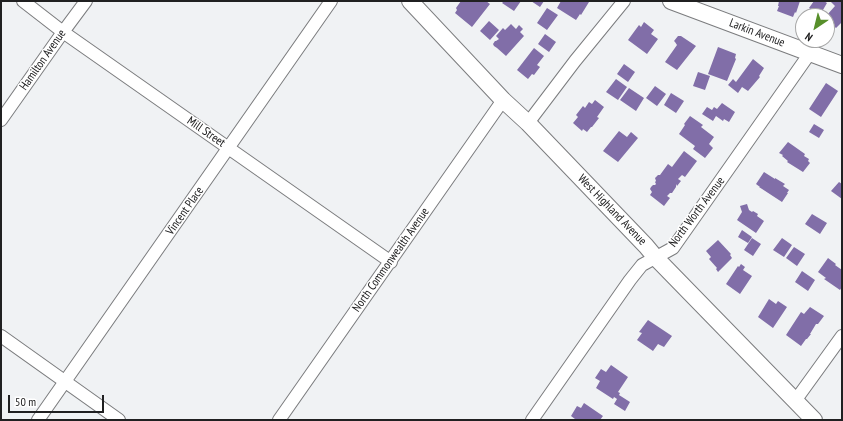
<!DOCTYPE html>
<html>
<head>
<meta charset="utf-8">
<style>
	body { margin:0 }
	#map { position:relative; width:843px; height:421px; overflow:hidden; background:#f0f2f4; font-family:"PT Sans Narrow",sans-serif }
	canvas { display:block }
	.frame { position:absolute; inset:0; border:2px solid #202021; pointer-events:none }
	.north { position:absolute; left:795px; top:8px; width:40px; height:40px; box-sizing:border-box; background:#fff; border:1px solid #a6a6a6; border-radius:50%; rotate:215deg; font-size:11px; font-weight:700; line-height:16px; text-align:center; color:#202021 }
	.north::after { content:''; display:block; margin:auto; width:14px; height:18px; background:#578f2b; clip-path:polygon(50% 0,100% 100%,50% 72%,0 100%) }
	.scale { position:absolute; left:8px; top:395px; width:96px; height:18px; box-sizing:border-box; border:2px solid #202021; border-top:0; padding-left:5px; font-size:12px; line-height:14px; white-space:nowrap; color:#202021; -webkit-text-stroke:3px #fff; paint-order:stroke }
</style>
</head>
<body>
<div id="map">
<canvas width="843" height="421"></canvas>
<div class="frame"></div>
<div class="north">N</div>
<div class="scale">50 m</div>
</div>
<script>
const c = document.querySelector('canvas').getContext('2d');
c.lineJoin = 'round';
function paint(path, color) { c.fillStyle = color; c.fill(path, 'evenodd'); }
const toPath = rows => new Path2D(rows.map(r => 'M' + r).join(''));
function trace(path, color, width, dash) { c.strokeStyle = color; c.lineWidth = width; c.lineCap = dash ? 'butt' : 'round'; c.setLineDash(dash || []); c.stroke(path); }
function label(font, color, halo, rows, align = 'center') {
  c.font = font + ' "PT Sans Narrow",sans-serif'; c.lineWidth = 3; c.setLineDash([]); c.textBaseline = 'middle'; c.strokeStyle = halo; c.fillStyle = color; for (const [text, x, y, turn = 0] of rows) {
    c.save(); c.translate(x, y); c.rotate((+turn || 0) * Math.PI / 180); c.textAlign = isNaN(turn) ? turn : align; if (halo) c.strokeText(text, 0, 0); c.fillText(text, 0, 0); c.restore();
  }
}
const building = toPath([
	[461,1,486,1,490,4,472,27,455,13,457,10,456,8],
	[504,1,521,1,514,11,502,3],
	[531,1,544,1,540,7],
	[561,1,587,1,589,2,581,15,580,14,576,20,557,8],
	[779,1,800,1,796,13,795,12,793,17,777,11,779,6,778,6],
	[814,1,824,1,827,3,820,15,809,8],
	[832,1,842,1,842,22,836,28,827,20,827,15,835,6,831,2],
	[547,8,558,15,547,30,537,23],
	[489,21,499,30,490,40,480,31],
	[644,22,654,30,651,34,658,39,647,54,628,40,639,25,641,27],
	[511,24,516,29,519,25,523,29,520,32,524,36,506,56,497,48,494,46,493,44,495,41,496,41,499,39,496,36,503,28,505,30],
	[545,34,556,42,549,52,538,44],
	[678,36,681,36,696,46,677,70,665,62,677,45,675,42,674,41],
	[718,47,736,54,735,58,736,59,727,81,708,74],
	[534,48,544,56,537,65,540,67,534,75,532,74,528,79,517,70],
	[753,59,764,68,759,76,760,77,748,91,742,87,738,93,728,85,733,79,736,82],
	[624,64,635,72,628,82,617,74],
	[698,72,710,76,705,90,693,86],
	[616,79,627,87,618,100,606,92],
	[826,83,838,91,821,117,809,109],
	[655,86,666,94,657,106,646,98],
	[629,88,644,98,636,111,620,100],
	[671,93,684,101,676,113,664,105],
	[595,100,604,107,597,117,599,118,592,127,591,127,587,132,583,129,582,131,573,123,578,117,576,115,583,106,585,108,589,102,592,104],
	[722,103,735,112,729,122,724,119,723,121,716,116,713,121,702,114,707,107,712,110,714,107,717,109],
	[690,116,703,125,701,127,714,137,709,144,713,148,705,158,693,149,695,146,679,134,685,125,684,124],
	[814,124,824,130,819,138,809,132],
	[619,131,627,137,631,132,638,138,618,162,603,151],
	[788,142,805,154,804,156,809,159,808,161,810,163,803,172,787,162,788,161,782,156,783,155,779,153],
	[684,151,697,161,685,177,682,175,678,179,681,181,677,186,676,184,676,187,672,193,670,193,667,196,670,198,664,206,650,195,652,192,650,189,651,187,653,185,655,185,656,184,655,182,656,181,655,178,658,175,660,175,668,164,672,167],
	[764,172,775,179,775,178,785,184,783,186,789,190,787,193,788,193,782,202,759,187,760,187,756,184],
	[839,182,842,184,842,199,831,191],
	[747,204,749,210,752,212,753,211,758,214,757,216,764,221,756,233,737,220,742,212,740,206],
	[812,214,827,223,820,234,805,224],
	[742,230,752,237,748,243,738,237],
	[752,238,761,244,753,256,744,250],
	[782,238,792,245,784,257,773,250],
	[718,240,731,254,730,255,732,258,718,272,716,269,717,268,709,259,711,257,706,251],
	[794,247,805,254,797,266,786,258],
	[828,258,836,264,835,265,842,270,842,287,840,290,824,279,826,278,818,272],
	[741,264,745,267,743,270,752,276,740,294,726,284,738,266,739,267],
	[802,271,815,280,808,291,795,282],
	[769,299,776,304,778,301,787,307,773,328,758,317],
	[810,307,824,316,818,324,816,324,810,334,811,334,807,339,806,339,801,346,786,335,801,312,804,314],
	[648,320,672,336,664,347,658,344,653,351,637,340,642,333,639,332],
	[611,365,628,377,618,392,620,393,619,395,630,402,625,411,614,404,617,399,614,397,613,399,596,388,600,381,595,378,601,369,606,372],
	[584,403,603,416,600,420,574,420,575,419,571,416,577,406,581,408]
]);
const minor = toPath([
	[23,1,63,32,391,262],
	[1,120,63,32,86,1],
	[528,123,575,61,624,1],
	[1,336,119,420],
	[795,401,842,336],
	[38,420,331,1],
	[279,420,503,100],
	[532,420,630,280,642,265,673,248,810,53]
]);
const major = toPath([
	[410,1,503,100,528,123,646,246,656,258,814,420],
	[671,1,842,65]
]);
const streetNames = [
	["Larkin Avenue",757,33,21],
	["Hamilton Avenue",43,60,-55],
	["Mill Street",206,132,35],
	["West Highland Avenue",612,210,46],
	["Vincent Place",185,211,-55],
	["North Worth Avenue",697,212,-53],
	["North Commonwealth Avenue",391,260,-55]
];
paint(building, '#816ea8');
trace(minor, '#7b7c7e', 14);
trace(major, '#7b7c7e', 18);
trace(minor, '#fff', 12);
trace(major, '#fff', 16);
label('12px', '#202021', '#fff', streetNames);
</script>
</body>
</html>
